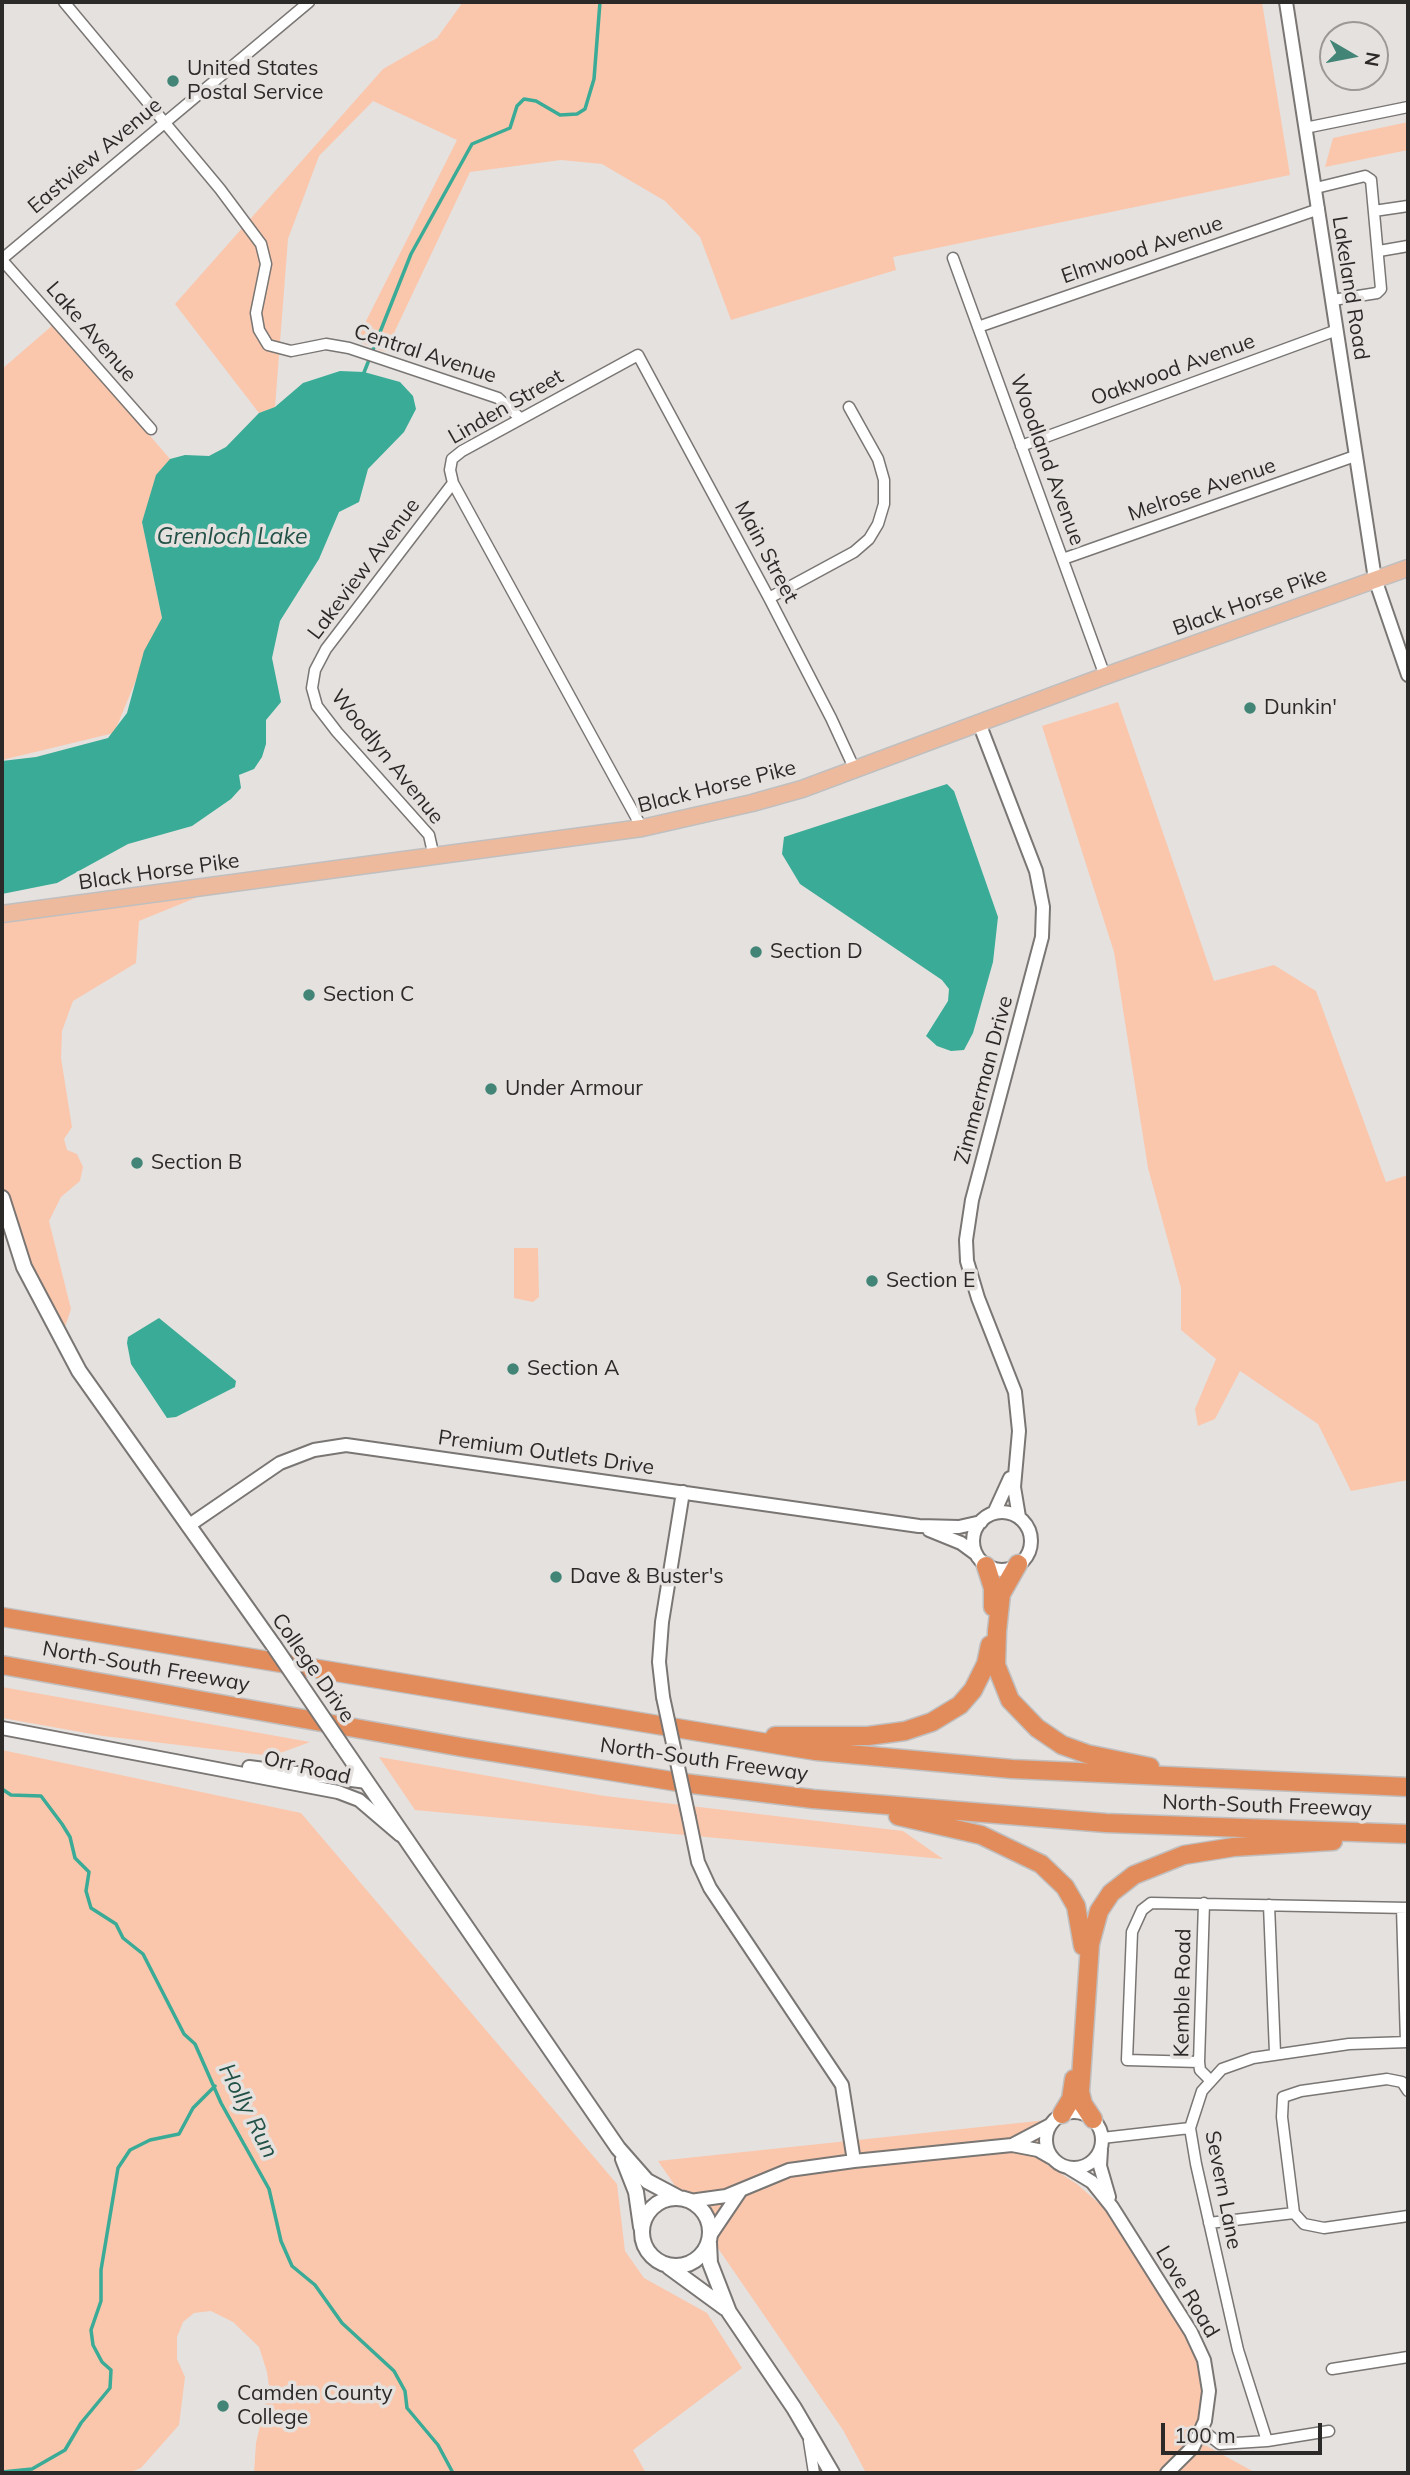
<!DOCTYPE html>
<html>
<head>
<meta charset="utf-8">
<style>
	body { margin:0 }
	#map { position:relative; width:1410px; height:2475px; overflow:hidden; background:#e5e1df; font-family:Mulish,sans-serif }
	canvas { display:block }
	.frame { position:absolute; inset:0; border:4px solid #2c2a29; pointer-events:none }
	.north { position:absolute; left:1319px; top:21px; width:70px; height:70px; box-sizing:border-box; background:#e5e1df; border:2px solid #9b9896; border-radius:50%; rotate:100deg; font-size:19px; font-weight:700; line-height:28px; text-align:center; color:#2c2a29 }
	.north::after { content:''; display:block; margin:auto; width:24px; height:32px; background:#428577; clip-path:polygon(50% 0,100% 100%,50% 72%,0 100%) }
	.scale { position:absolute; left:1161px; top:2423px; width:161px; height:32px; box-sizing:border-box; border:4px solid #2c2a29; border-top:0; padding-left:9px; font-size:21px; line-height:24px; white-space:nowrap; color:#2c2a29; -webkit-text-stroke:5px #e5e1df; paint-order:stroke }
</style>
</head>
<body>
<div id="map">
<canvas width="1410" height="2475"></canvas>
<div class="frame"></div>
<div class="north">N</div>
<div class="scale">100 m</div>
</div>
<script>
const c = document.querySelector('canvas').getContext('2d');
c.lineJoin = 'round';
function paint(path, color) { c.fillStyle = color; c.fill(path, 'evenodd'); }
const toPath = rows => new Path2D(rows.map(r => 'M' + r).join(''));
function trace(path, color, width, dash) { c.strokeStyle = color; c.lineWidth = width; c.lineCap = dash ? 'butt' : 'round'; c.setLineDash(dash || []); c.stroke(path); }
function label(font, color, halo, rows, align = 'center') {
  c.font = font + ' Mulish,sans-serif'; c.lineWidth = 7; c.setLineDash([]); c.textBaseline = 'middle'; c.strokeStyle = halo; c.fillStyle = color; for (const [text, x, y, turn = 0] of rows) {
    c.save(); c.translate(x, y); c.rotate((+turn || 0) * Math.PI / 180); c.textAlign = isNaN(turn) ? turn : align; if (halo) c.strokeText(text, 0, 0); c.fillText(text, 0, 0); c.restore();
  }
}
const green = toPath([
	[463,2,1262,2,1290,175,893,257,896,270,731,320,700,237,665,201,602,164,561,160,470,172,385,352,356,341,457,140,373,101,319,156,288,239,275,407,259,413,175,304,383,69,437,38],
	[1408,122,1408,150,1325,167,1333,138],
	[54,324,170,459,142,522,162,618,114,733,2,760,2,369],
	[1118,702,1214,981,1274,965,1316,991,1386,1182,1408,1175,1408,1480,1351,1491,1318,1424,1240,1371,1215,1419,1198,1426,1195,1409,1216,1359,1181,1330,1181,1288,1148,1168,1114,952,1042,726],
	[232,883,139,921,136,963,73,1001,62,1031,61,1058,72,1127,64,1139,67,1150,77,1154,83,1167,80,1181,61,1197,49,1221,71,1309,61,1339,2,1198,2,914],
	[514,1248,538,1248,539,1297,533,1302,514,1298],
	[2,1687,310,1742,272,1756,103,1736,2,1718],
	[2,1750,301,1813,617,2184,625,2251,644,2278,707,2313,742,2368,633,2450,646,2473,254,2473,256,2443,269,2386,267,2372,259,2347,233,2322,211,2311,194,2313,183,2322,177,2337,177,2359,185,2377,179,2425,141,2468,128,2473,2,2473],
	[379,1757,605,1796,903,1831,943,1859,415,1810],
	[1047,2120,1047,2165,1077,2184,1103,2207,1187,2335,1201,2366,1204,2395,1194,2439,1256,2473,866,2473,843,2430,658,2161]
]);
const water = toPath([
	[340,371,364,372,400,382,413,396,416,409,404,432,368,469,359,502,339,512,319,559,280,621,272,658,281,702,266,720,266,744,262,757,254,769,239,775,241,788,231,799,192,826,128,844,57,883,2,894,2,761,36,757,108,738,127,713,144,651,162,618,142,522,156,475,170,459,185,455,209,456,226,447,259,413,275,407,303,383],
	[947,784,954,791,998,917,993,962,973,1033,964,1050,951,1051,937,1046,926,1036,948,1001,949,989,942,980,800,884,782,854,784,837],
	[159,1318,236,1381,235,1387,176,1417,167,1418,131,1364,127,1343,128,1337]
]);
const stream = toPath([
	[363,375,411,254,472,144,510,128,517,106,524,99,536,101,560,115,577,114,585,109,594,79,600,2],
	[2,1789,11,1795,41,1796,62,1824,70,1837,75,1858,89,1872,86,1891,91,1908,116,1924,123,1938,143,1954,184,2034,195,2044,221,2103,269,2189,281,2241,292,2266,315,2285,342,2323,394,2371,405,2391,407,2408,438,2445,453,2473],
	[2,2472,32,2469,65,2450,81,2423,110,2388,111,2370,102,2362,93,2345,91,2330,101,2301,101,2270,118,2168,130,2150,150,2140,179,2134,193,2108,215,2086]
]);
const minor = toPath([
	[64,2,220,189,261,244,266,264,256,313,259,330,268,345,291,351,326,344,349,348,498,398,520,418],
	[1305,128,1408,107],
	[1316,188,1365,176,1371,180,1381,289,1377,293,1333,300],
	[1374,211,1408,206],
	[1379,251,1408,246],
	[953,258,1105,676],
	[2,259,309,2],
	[2,260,151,429],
	[978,327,1319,209],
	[1021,446,1337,330],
	[1063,559,1355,456],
	[769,598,854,552,869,539,878,524,884,504,884,480,878,459,849,407],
	[642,828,453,483,450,470,452,459,462,451,638,355,769,598,831,718,855,770],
	[434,857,429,835,337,732,317,706,312,688,315,670,326,649,453,483],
	[1204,1903,1199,2062,1200,2070,1210,2080],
	[1269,1905,1275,2053],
	[1402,1908,1406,2042],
	[1199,2062,1127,2060,1132,1932,1142,1910,1151,1903,1408,1908],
	[1102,2138,1190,2128],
	[1294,2213,1282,2117,1283,2097,1301,2091,1387,2079,1402,2082,1408,2091],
	[1209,2223,1294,2213,1304,2224,1324,2228,1408,2216],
	[1332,2369,1408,2357],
	[1202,2430,1220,2444,1267,2441,1238,2350,1196,2164,1190,2128,1202,2091,1222,2069,1253,2058,1349,2044,1408,2042],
	[809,2441,814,2473],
	[1267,2441,1329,2431]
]);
const tertiary = toPath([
	[1286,2,1375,579,1408,675],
	[979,723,1036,871,1043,907,1042,937,972,1200,966,1240,967,1261,978,1298,1015,1392,1019,1431,1014,1487,1019,1517],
	'973 1541a29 29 0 1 1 58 0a29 29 0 1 1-58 0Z',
	[994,1513,1010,1478],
	[188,1526,280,1463,314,1450,346,1445,919,1526,959,1527,981,1522],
	[929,1530,961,1543,976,1554],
	[663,1697,659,1662,662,1622,683,1492],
	[2,1728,338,1792,359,1800,400,1835],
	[249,1767,367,1782],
	[689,1818,698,1862,710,1888,842,2085,854,2161],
	'1046 2140a28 28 0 1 1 56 0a28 28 0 1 1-56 0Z',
	[1012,2145,1050,2125],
	[1101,2150,1100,2166,1109,2197],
	[1069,2168,1092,2182,1112,2207,1191,2332,1204,2360,1209,2391,1205,2421,1193,2447,1167,2473],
	[690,2201,726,2196,789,2170,854,2161,1012,2145,1038,2150,1052,2158],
	[710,2236,741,2190]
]);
const secondary = toPath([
	[2,1198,24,1267,79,1371,274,1646],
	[340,1743,618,2148,647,2181,679,2198],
	[623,2159,636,2192,641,2227],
	'642 2232a34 34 0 1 1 68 0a34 34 0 1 1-68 0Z',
	[709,2243,710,2263,729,2312,794,2408,832,2473],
	[669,2267,725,2308]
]);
const primary = toPath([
	[2,914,642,828,752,803,802,789,1105,676,1408,568]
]);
const motorway = toPath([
	[1018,1564,1001,1594,997,1631,996,1665,1010,1700,1037,1728,1062,1745,1087,1754,1150,1767],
	[986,1566,993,1588,993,1607],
	[2,1617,816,1751,1012,1769,1408,1787],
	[2,1665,461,1747,684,1783,813,1799,1106,1823,1408,1834],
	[775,1736,868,1736,905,1731,932,1722,960,1705,973,1690,986,1664,990,1645],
	[898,1816,981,1835,1041,1864,1065,1887,1076,1906,1083,1946],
	[1062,2114,1071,2099,1074,2079],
	[1093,2119,1083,2104,1080,2092,1090,1944,1099,1911,1111,1893,1134,1875,1184,1855,1234,1847,1333,1841]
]);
const tertiaryBridge = toPath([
	[663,1697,689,1818]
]);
const secondaryBridge = toPath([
	[274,1646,340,1743]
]);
const markers = [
	[173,81,7,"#428577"],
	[1250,708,7,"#428577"],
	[756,952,7,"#428577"],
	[309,995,7,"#428577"],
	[491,1089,7,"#428577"],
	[137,1163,7,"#428577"],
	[872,1281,7,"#428577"],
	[513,1369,7,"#428577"],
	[556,1577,7,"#428577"],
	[223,2406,7,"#428577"]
];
const poiNames = [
	["United States",187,69],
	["Postal Service",187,93],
	["Dunkin'",1264,708],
	["Section D",770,952],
	["Section C",323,995],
	["Under Armour",505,1089],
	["Section B",151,1163],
	["Section E",886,1281],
	["Section A",527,1369],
	["Dave & Buster's",570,1577],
	["Camden County",237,2394],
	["College",237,2418]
];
const streetNames = [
	["Eastview Avenue",95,156,-40],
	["Elmwood Avenue",1142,250,-19],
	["Lakeland Road",1350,288,81],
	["Lake Avenue",91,332,49],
	["Central Avenue",425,354,18],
	["Oakwood Avenue",1173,370,-20],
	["Linden Street",506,407,-30],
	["Woodland Avenue",1047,460,70],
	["Melrose Avenue",1202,490,-19],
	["Main Street",766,552,62],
	["Lakeview Avenue",364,569,-53],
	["Black Horse Pike",1250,602,-20],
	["Woodlyn Avenue",387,757,51],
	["Black Horse Pike",717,787,-14],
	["Black Horse Pike",159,872,-8],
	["Zimmerman Drive",984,1080,-75],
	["Premium Outlets Drive",546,1453,8],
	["North-South Freeway",146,1667,10],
	["College Drive",313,1668,55],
	["North-South Freeway",704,1760,8],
	["Orr Road",307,1768,13],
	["North-South Freeway",1267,1806,2],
	["Kemble Road",1183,1993,-89],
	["Severn Lane",1223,2190,79],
	["Love Road",1187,2292,59]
];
const waterNames = [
	["Grenloch Lake",232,537],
	["Holly Run",248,2111,63]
];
paint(green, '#fac7ac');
paint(water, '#3aab96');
trace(stream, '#3aab96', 3.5);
trace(minor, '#797674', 13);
trace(tertiary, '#797674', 16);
trace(secondary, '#797674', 18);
trace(primary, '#c0bfbf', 19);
trace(motorway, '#c0bfbf', 21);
trace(minor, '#fff', 10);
trace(tertiary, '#fff', 12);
trace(secondary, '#fff', 14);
trace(primary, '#eeba9d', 16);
trace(motorway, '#e38c5b', 18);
trace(tertiaryBridge, '#797674', 16, []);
trace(secondaryBridge, '#797674', 18, []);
trace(tertiaryBridge, '#fff', 12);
trace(secondaryBridge, '#fff', 14);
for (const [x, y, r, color] of markers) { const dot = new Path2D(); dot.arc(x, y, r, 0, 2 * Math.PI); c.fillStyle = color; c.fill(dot); trace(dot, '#e5e1df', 2.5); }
label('21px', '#2c2a29', '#e5e1df', poiNames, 'left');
label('21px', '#2c2a29', '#e5e1df', streetNames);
label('italic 23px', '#225147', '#e5e1df', waterNames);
</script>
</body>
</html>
